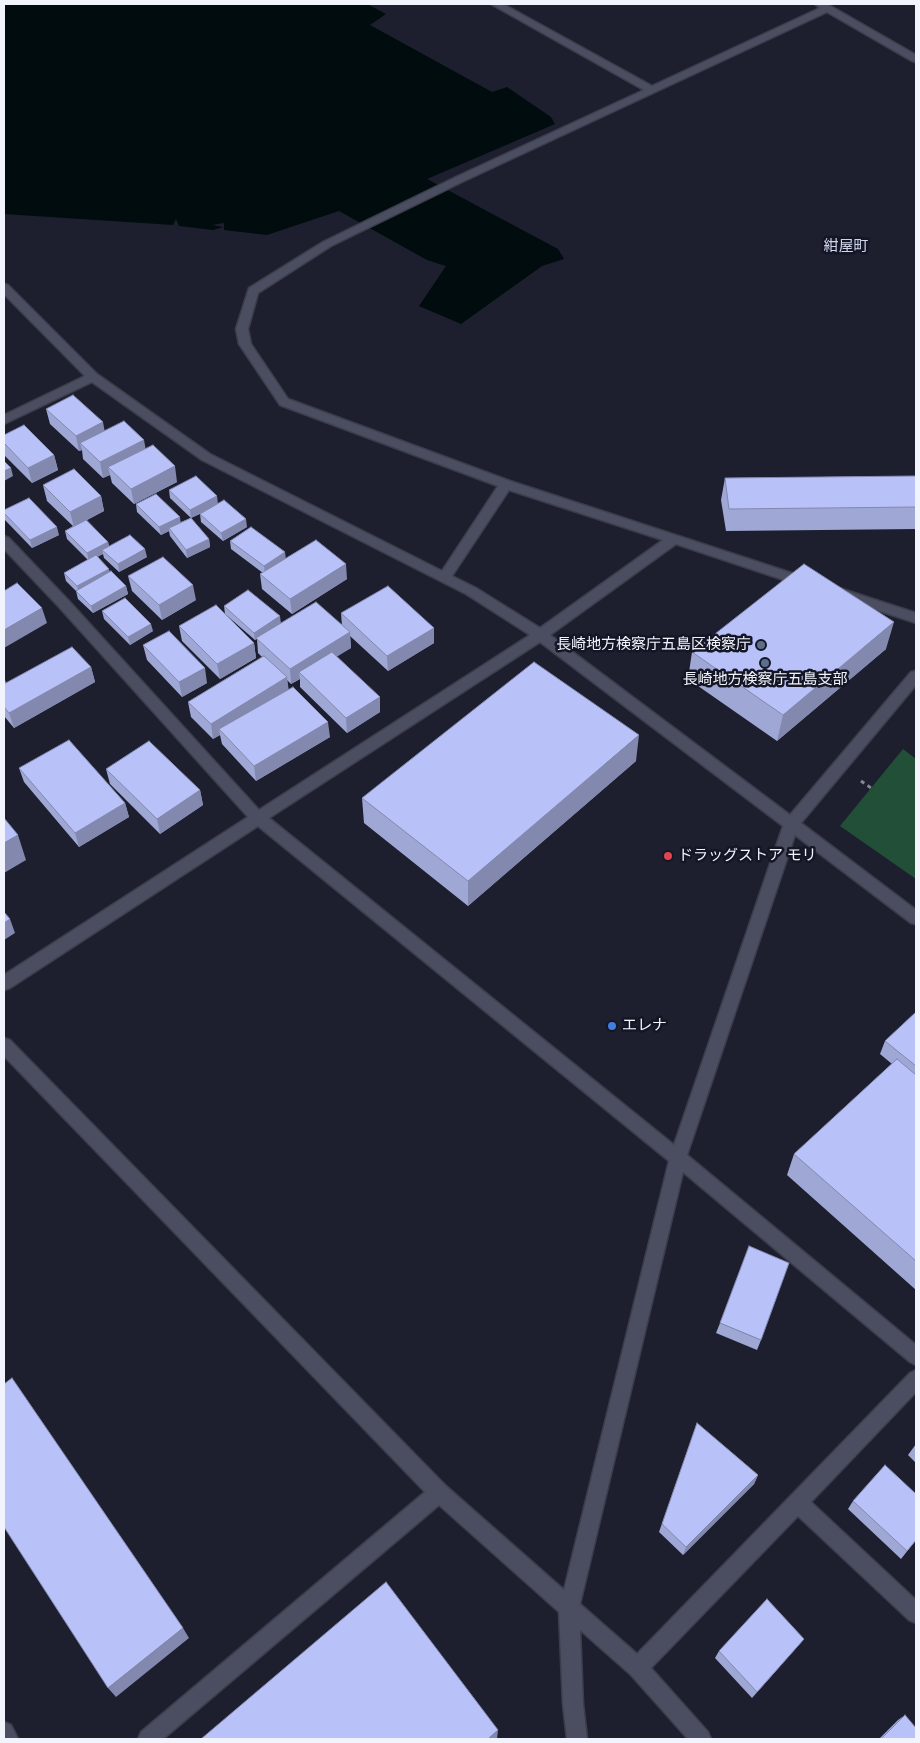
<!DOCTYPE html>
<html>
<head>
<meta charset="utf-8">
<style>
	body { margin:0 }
	#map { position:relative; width:920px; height:1743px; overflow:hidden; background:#1d1f2f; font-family:Rubik,sans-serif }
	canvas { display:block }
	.frame { position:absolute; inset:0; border:5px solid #f2f4fd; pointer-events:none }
</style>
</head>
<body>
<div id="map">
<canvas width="920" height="1743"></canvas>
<div class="frame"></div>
</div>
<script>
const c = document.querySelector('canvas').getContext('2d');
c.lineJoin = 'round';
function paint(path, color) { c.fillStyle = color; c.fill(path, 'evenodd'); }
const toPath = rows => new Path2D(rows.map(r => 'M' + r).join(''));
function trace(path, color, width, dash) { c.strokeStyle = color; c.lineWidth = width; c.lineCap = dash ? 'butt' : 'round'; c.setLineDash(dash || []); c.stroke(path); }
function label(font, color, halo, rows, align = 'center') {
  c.font = font + ' Rubik,"Noto Sans JP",sans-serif'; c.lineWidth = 5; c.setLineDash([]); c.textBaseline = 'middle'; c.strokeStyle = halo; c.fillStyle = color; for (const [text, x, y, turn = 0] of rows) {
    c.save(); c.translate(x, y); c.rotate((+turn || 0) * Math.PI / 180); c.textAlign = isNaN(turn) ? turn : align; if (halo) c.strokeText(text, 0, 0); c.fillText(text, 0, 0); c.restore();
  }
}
const green = toPath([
	[903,749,916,759,916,879,840,826]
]);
const water = toPath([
	[4,4,367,4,386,14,370,25,492,92,507,87,551,117,555,124,427,179,558,249,564,259,542,266,461,324,419,306,446,266,427,260,339,211,267,235,224,230,224,223,212,225,223,227,213,230,179,226,176,219,173,225,4,214]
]);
const path = toPath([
	[861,781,871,788]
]);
const minor = toPath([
	[491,4,503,4,652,86,820,8,815,4,827,4,916,55,916,62,912,61,827,12,464,181,331,246,258,293,248,329,251,344,288,399,510,481,813,580,815,583,813,586,808,588,676,544,550,635,790,815,911,672,916,671,916,685,801,823,916,910,916,924,911,923,795,835,687,1155,916,1345,916,1365,910,1362,683,1172,580,1604,637,1654,910,1373,916,1370,916,1392,811,1502,916,1600,916,1623,909,1620,798,1516,651,1668,708,1732,711,1739,688,1739,631,1675,580,1630,583,1704,587,1739,567,1739,563,1704,559,1612,439,1505,163,1739,138,1739,141,1732,425,1492,4,1056,4,1038,10,1040,446,1486,564,1590,669,1161,258,826,10,988,4,990,4,975,248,817,59,607,4,549,4,536,9,538,69,601,259,810,530,635,466,594,202,460,92,382,4,424,4,415,85,376,4,294,4,284,8,285,97,374,210,454,442,571,498,486,280,405,239,344,236,329,249,288,323,242,456,177,644,90,491,4],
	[509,490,663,540,540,628,476,588,452,576,509,490],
	[540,642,783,826,674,1145,269,818,540,642],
	[839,588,916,613,916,623,834,596,832,593,834,590,839,588],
	[4,1722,11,1725,18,1739,4,1739,4,1722]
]);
const wall = toPath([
	[46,409,105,431,146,449,177,482,134,504,112,483,110,475,103,478,83,459,82,450,79,451,50,424],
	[4,435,54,455,58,470,32,483,4,455],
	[916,476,916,529,726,531,721,500,725,478],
	[43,485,101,496,104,511,87,520,108,542,109,546,147,557,119,572,104,558,103,554,97,557,110,572,126,586,128,594,93,613,78,599,76,591,66,581,64,573,88,560,67,539,65,531,73,526,47,501],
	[169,490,218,503,247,527,223,541,201,522,200,514,191,518,209,539,210,547,187,558,170,536,169,531,161,535,137,512,136,504,181,522,191,518,170,498],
	[4,510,59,535,32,548,4,519],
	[230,541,285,552,285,559,347,579,292,614,262,589,260,574,263,573,231,549],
	[128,576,196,600,162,620,132,591],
	[224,606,281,624,342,626,341,613,434,628,434,643,388,671,350,636,351,648,336,656,380,712,347,733,300,687,300,679,291,684,287,680,288,689,330,737,256,781,222,744,220,735,213,739,191,717,188,702,262,657,258,653,257,639,255,640,225,614],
	[102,611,153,631,130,645,104,619],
	[179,626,254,643,256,658,220,679,182,641],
	[143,645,207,683,182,697,147,660],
	[886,649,777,741,688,679,692,652],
	[91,667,95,682,14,728,4,716,4,677,6,683],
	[636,761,468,906,364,823,362,798],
	[19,768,125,803,129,817,79,847,24,782],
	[106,769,200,790,203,805,160,834,110,784],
	[916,1012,916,1290,787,1175,794,1154,892,1064,880,1054,885,1041],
	[720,1323,761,1340,757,1350,716,1333],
	[697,1423,758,1475,754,1484,683,1555,659,1532],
	[916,1444,916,1463,908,1455],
	[853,1501,916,1540,901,1559,848,1509],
	[804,1639,752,1698,715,1658,719,1651],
	[905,1715,916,1739,879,1739,898,1720]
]);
const shadedWall = toPath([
	[103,422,106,438,80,443,82,450,79,451,76,436],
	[144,440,147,456,108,467,110,475,103,478,100,462],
	[54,455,58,470,32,483,28,468],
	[175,466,177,482,134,504,131,489],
	[11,468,13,476,4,481,4,471],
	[101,496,104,511,74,527,70,512],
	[217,496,218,504,191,518,190,510],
	[180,517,181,525,169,528,169,531,161,535,159,527],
	[246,519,247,527,223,541,221,533],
	[57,527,59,535,32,548,30,540],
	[209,539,210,547,187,558,186,550],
	[108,542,110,550,102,550,103,554,89,561,87,553],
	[145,549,147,557,119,572,118,564],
	[285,552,286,560,265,574,264,566],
	[346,564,347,579,292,614,290,599],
	[109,569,111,577,79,594,77,586],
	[193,585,196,600,162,620,159,605],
	[126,586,128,594,93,613,91,606],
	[42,608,47,623,4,648,4,630],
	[280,616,281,624,256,638,257,639,255,640,254,633],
	[894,622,886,649,777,741,783,715],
	[151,624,153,631,130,645,128,637],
	[434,628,434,643,388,671,387,656],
	[350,632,351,648,304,677,299,672,300,679,291,684,290,669],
	[254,643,256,658,220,679,217,664],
	[91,667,95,682,14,728,9,713],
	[205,668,207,683,182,697,179,682],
	[287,677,289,692,219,729,220,735,213,739,211,724],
	[380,697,380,712,347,733,346,718],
	[328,722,330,737,256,781,254,766],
	[639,735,636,761,468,906,468,881],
	[200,790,203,805,160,834,157,819],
	[125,803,129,817,79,847,75,833],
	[18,835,26,860,4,873,4,843],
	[10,919,15,933,4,940,4,923],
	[758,1475,754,1484,683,1555,686,1547],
	[183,1628,189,1638,116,1697,108,1688],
	[804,1639,799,1645,752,1698,757,1692],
	[498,1730,497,1739,488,1739]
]);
const building = toPath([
	[73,395,103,422,76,436,46,409,73,395],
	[124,421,144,440,100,462,80,443,124,421],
	[24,425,54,455,28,468,4,443,4,435,24,425],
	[153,445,175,466,131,489,108,467,153,445],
	[4,461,11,468,4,471,4,461],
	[74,469,101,496,70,512,43,485,74,469],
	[196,476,217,496,190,510,169,490,196,476],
	[916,476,916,507,729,509,725,478,916,476],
	[156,494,180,517,159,527,136,504,156,494],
	[29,498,57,527,30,540,4,513,4,510,29,498],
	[224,500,246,519,221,533,200,514,224,500],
	[191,518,209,539,186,550,169,528,191,518],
	[86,520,108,542,87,553,65,531,86,520],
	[251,527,285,552,264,566,230,541,251,527],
	[130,535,145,549,118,564,102,550,130,535],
	[316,540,346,564,290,599,260,574,316,540],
	[96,555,109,569,77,586,64,573,96,555],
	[163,557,193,585,159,605,128,576,163,557],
	[804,564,894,622,783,715,692,652,804,564],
	[111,571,126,586,91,606,76,591,111,571],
	[17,583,42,608,4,630,4,591,17,583],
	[388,586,434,628,387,656,341,613,388,586],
	[248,590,280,616,254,633,224,606,248,590],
	[125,598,151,624,128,637,102,611,125,598],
	[316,602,350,632,290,669,256,638,316,602],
	[216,605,254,643,217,664,179,626,216,605],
	[169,631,205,668,179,682,143,645,169,631],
	[72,647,91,667,9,713,4,707,4,684,72,647],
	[332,652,380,697,346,718,299,672,332,652],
	[264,656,287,677,211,724,188,702,264,656],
	[534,662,639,735,468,881,362,798,534,662],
	[293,687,328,722,254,766,219,729,293,687],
	[69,740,125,803,75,833,19,768,69,740],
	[149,741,200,790,157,819,106,769,149,741],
	[4,818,18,835,4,843,4,818],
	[4,912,10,919,4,923,4,912],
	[916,1012,916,1066,885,1041,916,1012],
	[897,1059,916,1075,916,1261,794,1154,897,1059],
	[749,1246,789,1263,761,1340,720,1323,749,1246],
	[12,1378,183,1628,108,1688,4,1527,4,1384,12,1378],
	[697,1423,758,1475,686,1547,662,1524,697,1423],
	[885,1465,916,1494,916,1540,907,1551,853,1501,885,1465],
	[386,1582,498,1730,488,1739,201,1739,386,1582],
	[767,1599,804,1639,757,1692,719,1651,767,1599],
	[905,1715,916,1728,916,1739,881,1739,905,1715]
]);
const markers = [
	[761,645,5,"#5c6f8a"],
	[765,663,5,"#5c6f8a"],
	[668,856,5,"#e0444e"],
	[612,1026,5,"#3f7fe0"]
];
const farQuarternames = [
	["紺屋町",846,247]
];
const poiNames = [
	["長崎地方検察庁五島区検察庁",751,645,"right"],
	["長崎地方検察庁五島支部",765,680,"center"],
	["ドラッグストア モリ",678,856],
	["エレナ",622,1026]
];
paint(green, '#224f38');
paint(water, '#000c0d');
trace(minor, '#3b3d4a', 3);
trace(path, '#868895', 3, [4, 4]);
paint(minor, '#4b4e60');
paint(wall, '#9fa7d5');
paint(shadedWall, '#8288ae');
paint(building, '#b9c2f8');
trace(building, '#8288ae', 1);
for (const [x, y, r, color] of markers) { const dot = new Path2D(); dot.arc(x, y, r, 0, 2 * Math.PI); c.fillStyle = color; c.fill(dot); trace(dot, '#141625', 2); }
label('15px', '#d0d5eb', '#141625', farQuarternames);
label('15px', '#f2f4fd', '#141625', poiNames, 'left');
</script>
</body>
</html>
